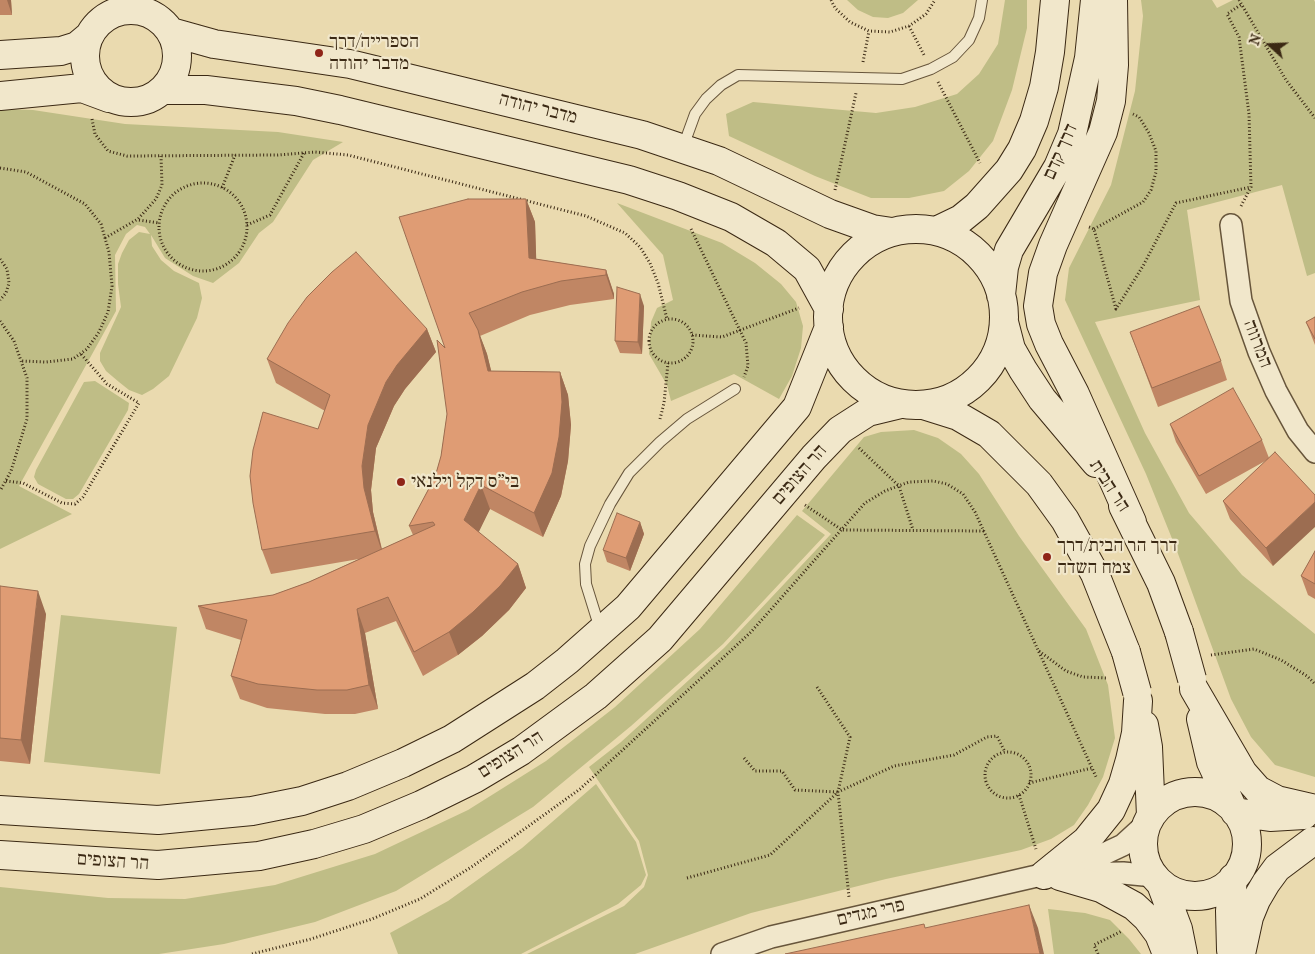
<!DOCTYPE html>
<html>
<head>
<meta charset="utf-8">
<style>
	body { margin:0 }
	#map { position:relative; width:1315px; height:954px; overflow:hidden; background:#eadaaf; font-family:"IM FELL French Canon",serif }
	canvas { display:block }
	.north { position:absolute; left:1245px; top:20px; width:50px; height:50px; -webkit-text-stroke:4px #f1e7cb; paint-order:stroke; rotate:290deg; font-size:14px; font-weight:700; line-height:20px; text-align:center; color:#3b2914 }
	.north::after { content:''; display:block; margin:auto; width:18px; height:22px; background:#3b2914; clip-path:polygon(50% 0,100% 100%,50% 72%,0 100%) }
</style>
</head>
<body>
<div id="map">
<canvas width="1315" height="954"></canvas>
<div class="north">N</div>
</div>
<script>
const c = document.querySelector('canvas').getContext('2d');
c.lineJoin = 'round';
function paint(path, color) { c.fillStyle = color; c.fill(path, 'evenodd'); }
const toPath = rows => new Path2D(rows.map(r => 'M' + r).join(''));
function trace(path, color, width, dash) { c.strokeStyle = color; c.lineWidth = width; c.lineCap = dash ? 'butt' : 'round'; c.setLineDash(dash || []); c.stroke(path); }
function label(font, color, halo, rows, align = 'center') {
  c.font = font + ' "IM FELL French Canon","Frank Ruhl Libre",serif'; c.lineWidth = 4.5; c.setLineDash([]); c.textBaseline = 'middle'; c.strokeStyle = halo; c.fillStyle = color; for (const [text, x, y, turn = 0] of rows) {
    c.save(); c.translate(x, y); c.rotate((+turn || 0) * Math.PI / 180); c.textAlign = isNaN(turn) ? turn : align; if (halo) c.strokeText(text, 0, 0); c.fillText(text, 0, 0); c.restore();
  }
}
const green = toPath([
	[847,0,918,0,903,13,888,18,873,17,858,10],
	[1005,0,1027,0,1027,28,1012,90,993,141,969,171,944,191,909,198,871,198,815,176,729,136,726,114,753,102,876,113,915,107,957,94,979,74,998,44],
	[1141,0,1212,0,1217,8,1233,0,1314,0,1315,2,1315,273,1307,276,1282,185,1187,210,1200,300,1095,322,1145,433,1189,513,1242,575,1315,634,1315,777,1275,765,1251,737,1231,699,1177,551,1146,474,1065,300,1069,268,1111,185,1135,91,1143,16],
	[0,109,33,110,125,124,278,132,343,142,313,160,273,222,259,233,239,263,213,283,193,276,165,258,151,235,152,246,161,260,174,271,199,283,202,298,197,318,169,376,153,389,142,395,129,390,119,382,106,371,100,361,100,353,121,307,118,284,118,264,122,253,129,240,139,232,150,234,145,227,137,225,126,234,115,255,116,311,19,486,72,514,0,549],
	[617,203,722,243,755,263,781,284,796,302,803,326,801,348,792,376,779,399,734,374,671,401,667,385,649,354,651,322,657,308,673,300,663,255],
	[95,381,129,403,128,410,79,494,73,499,66,499,38,484,34,477,36,470,84,382],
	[914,430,938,438,961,454,979,474,1019,536,1086,629,1108,685,1115,738,1103,777,1088,805,1074,825,1051,839,1021,850,886,879,751,913,635,954,527,954,624,906,644,887,648,875,639,841,589,767,621,742,724,648,831,534,802,511,864,437,881,432],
	[797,515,825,535,723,644,631,726,533,807,396,891,315,922,224,944,159,954,0,954,0,887,108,898,185,899,275,885,375,854,468,810,546,761,615,707,700,629],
	[61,615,177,627,160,774,44,762],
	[596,784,636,842,646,875,641,885,618,904,521,954,398,954,390,933,448,901,522,848],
	[1048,909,1085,913,1110,920,1129,939,1141,954,1054,954]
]);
const path = toPath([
	[831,0,835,8,850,22,869,31,890,32,909,26,926,14,935,0],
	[1239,0,1286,80,1315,118],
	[909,26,924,55],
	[863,62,869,31],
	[938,82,980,163],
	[92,119,95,134,108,151,127,156,278,155,315,152,348,155,586,216,625,233,640,247,650,263,658,283,667,319],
	[0,168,26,172,85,204,101,224,109,252,112,286,108,312,99,332,87,349,73,359,46,362,21,361],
	'159 227a44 44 0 1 1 88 0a44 44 0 1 1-88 0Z',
	[222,188,235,155],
	[835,190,856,93],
	[1241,206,1251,187,1249,114,1239,37,1227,14,1242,4],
	[139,220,159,223],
	[247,225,270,215,304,153],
	[1089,227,1094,229,1116,309,1143,266,1176,203,1251,187],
	[691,229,746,343,748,366,744,377],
	[1094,229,1143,202,1151,190,1156,172,1156,151,1149,133,1139,117,1133,114],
	[105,238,138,219,156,199,162,185,161,156],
	[0,259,7,269,9,283,6,293,0,300],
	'649 341a22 22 0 1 1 44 0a22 22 0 1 1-44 0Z',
	[0,321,14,341,27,378,27,419,11,471,0,491],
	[692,335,722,337,799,308],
	[660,419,664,403,668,363],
	[859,448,899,486,913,530],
	[6,481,23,483,62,503,75,504,83,497,139,403,107,384,81,354],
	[805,505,842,530,984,531],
	[1039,651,1066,671,1083,677,1107,678],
	[1211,655,1254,649,1281,660,1307,676,1315,684],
	[817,687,850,737,838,792,849,897],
	'985 775a23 23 0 1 1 46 0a23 23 0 1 1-46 0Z',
	[744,758,755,771,782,771,795,790,838,792],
	[1029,783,1092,768],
	[1019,795,1036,849],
	[687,878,770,855,838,792,894,766,954,755,987,737,997,736,1005,752],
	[252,954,311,939,372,919,420,899,473,866,580,789,698,681,751,632,865,503,885,491,909,482,933,481,947,484,963,494,975,512,1097,779],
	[1098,954,1094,945,1122,931]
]);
const lane = toPath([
	[683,147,695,114,706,99,721,85,738,75,902,79,931,69,953,57,969,40,979,18,982,0],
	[600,629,586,584,585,564,590,546,610,504,629,473,660,442,687,419,735,389]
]);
const street = toPath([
	[1231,225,1241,301,1259,352,1276,391,1298,431,1315,452],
	[1071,874,1123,873,1154,876],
	[722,954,771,937,1076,867,1123,845,1146,824]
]);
const secondary = toPath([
	[1113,0,1114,65,1111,101,1103,132,1053,245,1043,273,1038,306,1041,324,1049,344,1075,394,1132,522],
	'85 56a46 46 0 1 1 92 0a46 46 0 1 1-92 0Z',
	[171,32,214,44,350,64,642,135,719,161,830,214,872,229,892,232],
	[0,55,61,51,77,46,89,36],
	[163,90,206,90,296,101,340,110,629,180,678,196,731,217,776,243,807,269,829,309],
	[0,96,82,88,109,98],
	'828 317a88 88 0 1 1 176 0a88 88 0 1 1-176 0Z',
	[936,231,961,219,977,206,1009,170,1022,149,1034,121,1044,87,1050,52,1055,0],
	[1001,295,1004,267,1009,250,1058,167,1072,134,1089,58,1095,0],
	[1004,322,1011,349,1023,370,1042,399,1096,463],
	[923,405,958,416,989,434,1039,484,1065,520,1095,574,1126,652],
	[1123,506,1161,583,1179,632],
	[1194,689,1243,773,1258,790,1277,800,1315,809],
	[1201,719,1211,762,1232,807],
	[1144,725,1148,747,1151,816],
	'1143 844a52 52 0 1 1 104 0a52 52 0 1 1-104 0Z',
	[0,810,158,820,252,811,302,801,348,786,403,763,452,739,535,686,567,661,628,607,797,407,829,327],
	[1235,812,1270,817,1304,815],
	[0,855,158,865,259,856,314,844,364,829,421,805,474,779,521,751,596,696,660,639,814,457,840,430,868,412,901,404],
	[1044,875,1086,841,1111,810,1123,784,1130,760,1136,733,1138,701],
	[1060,876,1101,888,1134,906,1147,918,1159,934,1167,954],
	[1161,884,1178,929,1183,954],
	[1231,950,1230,911,1233,878],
	[1241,954,1249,917,1256,900,1266,883,1277,868,1313,841]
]);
const secondaryBridge = toPath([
	[1179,632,1192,679],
	[1126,652,1137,692]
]);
const wall = toPath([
	[0,0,11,0,12,15,0,15],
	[526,199,535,222,536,259,606,270,614,294,614,299,570,305,530,315,480,336,487,354,491,371,560,372,568,395,571,425,568,461,561,496,543,537,490,509,478,532,518,564,526,588,509,610,482,636,458,655,423,676,396,621,365,633,378,709,355,714,325,714,267,708,240,699,231,676,241,640,206,629,198,606,273,595,309,582,359,559,271,574,262,550,318,429,325,411,276,383,267,359,427,329,436,352,405,389,394,406,376,448,371,490,373,512,382,549,413,535,409,526,435,477,441,456,447,414,445,348],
	[644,306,642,354,620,353,615,341],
	[1315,317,1315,345,1306,322],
	[1130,332,1221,361,1227,380,1158,407],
	[1170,424,1262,440,1269,458,1273,566,1230,519,1223,501,1267,460,1206,494,1176,442],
	[640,522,644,534,630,571,607,562,603,550],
	[1315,551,1315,599,1308,595,1301,576],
	[0,586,46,614,30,764,0,761]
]);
const shadedWall = toPath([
	[7,0,11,0,12,15],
	[526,199,535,222,537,282,529,258],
	[606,270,614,294,614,299,606,275],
	[640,294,644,306,642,354,638,342],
	[427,329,436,352,405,389,394,406,376,448,371,490,373,512,383,555,375,531,364,488,362,466,368,425,386,382,397,365],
	[478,330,487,354,497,394,488,371],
	[560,372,568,395,571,425,568,461,561,496,543,537,534,513],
	[481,485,490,509,473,544,464,520],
	[1315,502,1315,527,1273,566,1266,548],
	[640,522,644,534,630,571,626,558],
	[518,564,526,588,509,610,482,636,458,655,449,632],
	[38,591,46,614,30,764,21,740],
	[357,609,365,633,378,709,369,685],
	[1029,905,1038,928,1044,954,1040,954]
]);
const building = toPath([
	[468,199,526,199,529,258,606,270,606,275,561,281,522,292,469,313,478,330,488,371,560,372,562,402,559,437,552,473,534,513,481,485,464,520,518,564,500,586,473,612,449,632,414,652,388,597,357,609,369,685,347,690,317,690,258,684,231,676,247,620,198,606,273,595,309,582,435,525,433,522,409,526,435,477,441,456,447,414,437,340,445,348,399,217,468,199],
	[356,252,427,329,397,365,386,382,368,425,362,466,364,488,375,531,262,550,253,503,250,476,253,450,263,412,318,429,330,395,267,359,288,323,307,297,332,272,356,252],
	[617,287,640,294,638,342,615,341,617,287],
	[1199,306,1221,361,1152,388,1130,332,1199,306],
	[1315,317,1315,339,1306,322,1315,317],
	[1233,388,1262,440,1199,476,1170,424,1233,388],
	[1275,452,1315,495,1315,502,1266,548,1223,501,1275,452],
	[617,513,640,522,626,558,603,550,617,513],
	[1315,551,1315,584,1301,576,1315,551],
	[0,586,38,591,21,740,0,738,0,586],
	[1029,905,1040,954,785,954,924,924,925,928,1029,905]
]);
const markers = [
	[319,53,5,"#8f2418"],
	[401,482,5,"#8f2418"],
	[1047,557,5,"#8f2418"]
];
const poiNames = [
	["הספרייה/דרך",329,42],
	["מדבר יהודה",329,64],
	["בי\"ס דקל וילנאי",411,482],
	["דרך הר הבית/דרך",1057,546],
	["צמח השדה",1057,568]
];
const streetNames = [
	["מדבר יהודה",538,109,14],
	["דרך קדם",1061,152,-66],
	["המרווה",1257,344,69],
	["הר הצופים",800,475,-49],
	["הר הבית",1109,486,57],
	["הר הצופים",511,755,-32],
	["הר הצופים",113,862,4],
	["פרי מגדים",871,913,-13]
];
paint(green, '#bfbd86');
trace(lane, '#67553b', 12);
trace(street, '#67553b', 24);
trace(secondary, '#3b2914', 30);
trace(path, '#3b2914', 3, [1, 2.5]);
trace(lane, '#f1e7cb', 10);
trace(street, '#f1e7cb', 21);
trace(secondary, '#f1e7cb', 28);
trace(secondaryBridge, '#3b2914', 30, []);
trace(secondaryBridge, '#f1e7cb', 28);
paint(wall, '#c08664');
paint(shadedWall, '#9c6d51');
paint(building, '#df9c74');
trace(building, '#9c6d51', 1);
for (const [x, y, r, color] of markers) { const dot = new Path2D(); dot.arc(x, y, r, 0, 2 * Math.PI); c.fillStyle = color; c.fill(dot); trace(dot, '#f1e7cb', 2); }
label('19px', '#3b2914', '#f1e7cb', poiNames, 'left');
label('19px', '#3b2914', '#f1e7cb', streetNames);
</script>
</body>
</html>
